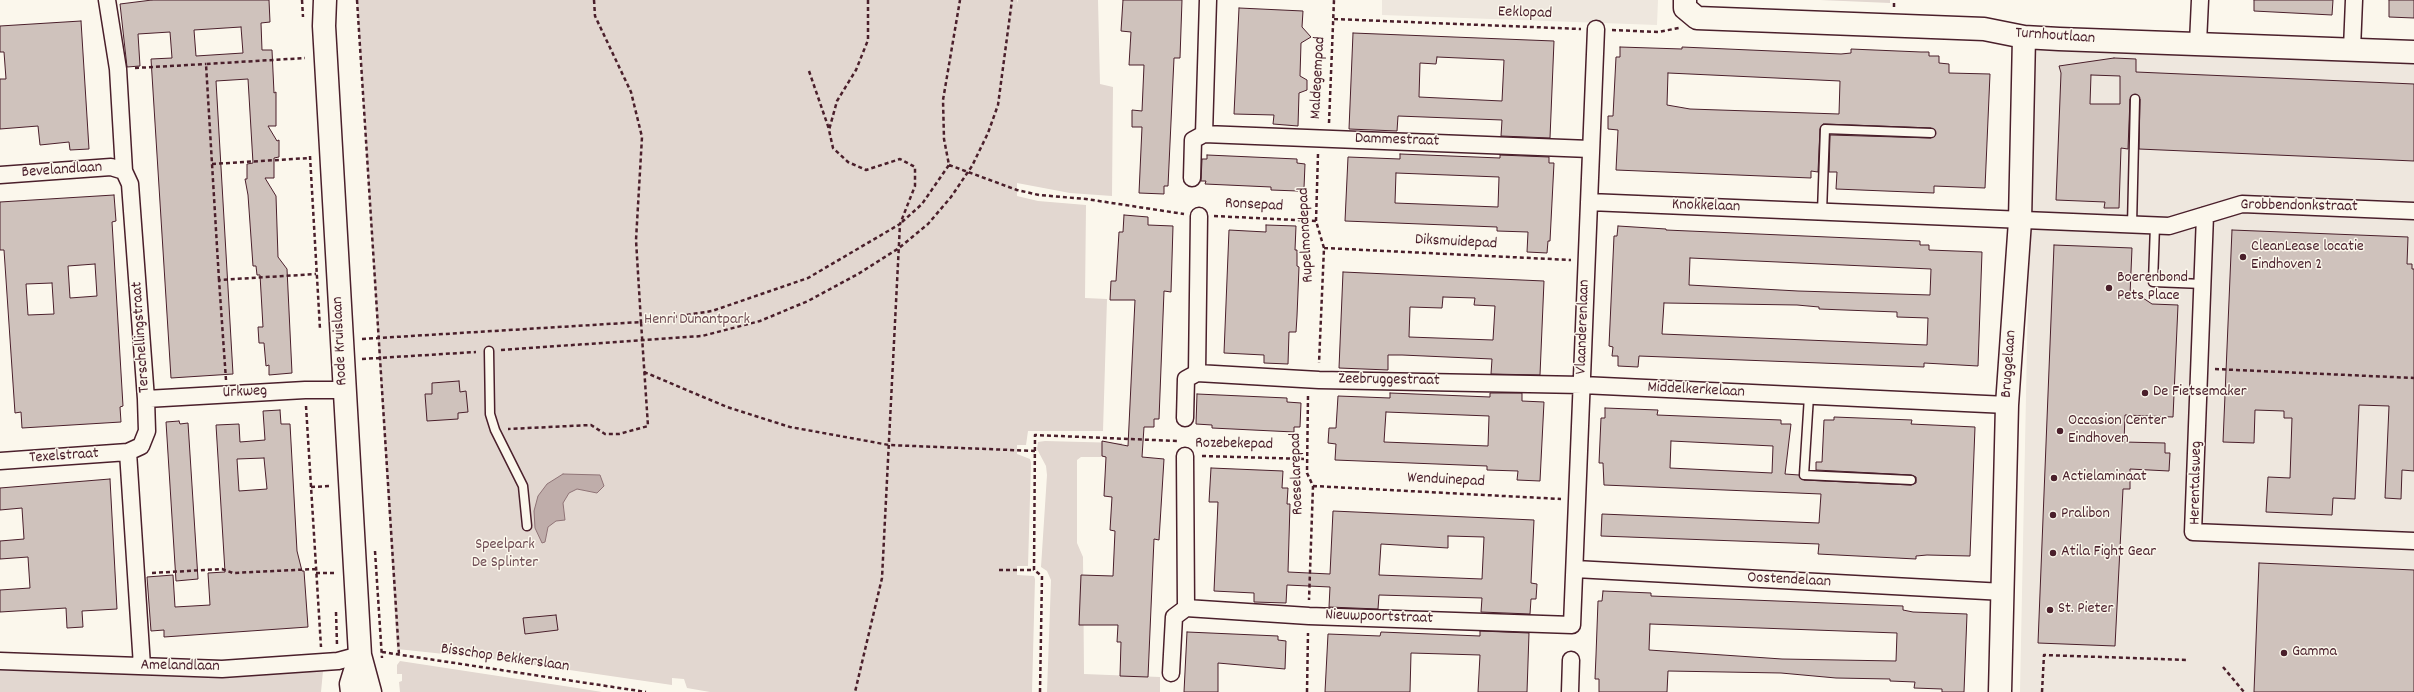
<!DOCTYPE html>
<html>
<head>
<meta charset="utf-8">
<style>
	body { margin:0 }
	canvas { display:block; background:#fbf7ec }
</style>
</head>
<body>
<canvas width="2414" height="692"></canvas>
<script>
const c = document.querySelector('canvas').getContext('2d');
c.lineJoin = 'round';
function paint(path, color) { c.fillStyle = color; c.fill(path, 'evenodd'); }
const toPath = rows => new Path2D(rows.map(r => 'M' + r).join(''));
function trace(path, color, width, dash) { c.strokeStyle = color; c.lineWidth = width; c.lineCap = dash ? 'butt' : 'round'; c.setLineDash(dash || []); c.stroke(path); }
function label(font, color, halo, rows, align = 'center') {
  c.font = font + ' Dekko,sans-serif'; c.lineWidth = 3; c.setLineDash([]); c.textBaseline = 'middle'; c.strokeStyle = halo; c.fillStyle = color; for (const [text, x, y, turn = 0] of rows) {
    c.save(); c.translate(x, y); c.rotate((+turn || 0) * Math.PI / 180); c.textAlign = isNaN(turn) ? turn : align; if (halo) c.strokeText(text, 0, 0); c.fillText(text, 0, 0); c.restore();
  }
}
const built = toPath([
	[1382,0,1658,0,1657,25,1382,15],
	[2033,49,2414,57,2414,692,2020,692]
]);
const green = toPath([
	[357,0,1017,0,1017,3,1018,0,1098,0,1100,84,1113,87,1112,196,1070,193,1017,183,1017,196,1038,201,1086,205,1085,298,1107,299,1103,431,1028,431,1026,445,1017,445,1017,454,1030,459,1031,463,1028,566,1017,566,1017,575,1034,576,1035,579,1032,692,710,692,687,688,684,679,672,678,672,685,501,660,397,649],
	[1820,0,1890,0,1890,3],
	[1045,441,1122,443,1122,457,1081,457,1077,460,1077,543,1083,557,1084,674,1160,677,1160,692,1047,692,1051,580,1047,571,1041,567,1047,475,1046,466,1037,449,1038,442],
	[400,661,577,688,602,692,400,692,399,682,402,681,402,674,397,674,397,665],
	[0,669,222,677,323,671,321,692,0,692]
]);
const water = toPath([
	[563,474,600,475,604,486,597,493,577,489,569,493,563,503,565,520,556,521,548,527,545,542,542,543,535,528,534,511,538,496,547,484,563,474]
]);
const building = toPath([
	[152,0,269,0,270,22,261,23,262,50,272,50,274,93,276,92,276,126,268,126,277,141,279,140,279,157,274,158,274,178,265,178,276,196,278,257,287,269,292,373,269,375,269,365,266,366,264,343,259,343,258,327,263,327,260,275,257,275,256,266,253,266,248,195,245,179,247,179,247,164,253,163,248,79,216,81,233,374,171,378,151,59,172,58,170,32,138,34,140,66,127,67,120,4,152,0],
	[241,27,243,53,196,56,194,30,241,27],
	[1123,0,1182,0,1180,58,1174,58,1168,186,1164,186,1164,194,1139,193,1142,127,1132,127,1132,110,1142,111,1144,65,1129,65,1131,32,1121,31,1123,0],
	[2254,0,2333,0,2332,15,2254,11,2254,0],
	[2389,0,2414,0,2414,18,2389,17,2389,0],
	[1239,8,1303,11,1302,27,1311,37,1301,43,1300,76,1307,80,1307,90,1299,93,1298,126,1273,124,1274,115,1234,114,1239,8],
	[81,21,89,149,70,150,69,142,40,145,38,126,0,129,0,79,6,79,4,52,0,52,0,26,81,21],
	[1353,33,1554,41,1550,138,1501,136,1502,120,1398,116,1397,131,1349,129,1353,33],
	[1437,57,1504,60,1502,101,1419,97,1420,63,1436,64,1437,57],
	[1620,47,1682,49,1682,47,1841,54,1851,53,1851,49,1921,52,1929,52,1929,56,1939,56,1939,63,1949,64,1949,73,1990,74,1985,188,1934,186,1934,193,1836,189,1837,172,1829,172,1830,135,1931,138,1936,133,1931,128,1823,124,1820,129,1818,172,1811,171,1811,178,1616,170,1618,130,1608,129,1608,116,1613,116,1616,57,1620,57,1620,47],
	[1668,73,1840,81,1839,114,1690,109,1667,105,1668,73],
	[2114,58,2136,59,2136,72,2414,84,2414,161,2139,149,2140,99,2135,94,2130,99,2128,149,2121,148,2119,208,2104,208,2105,202,2056,200,2061,73,2059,66,2114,58],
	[2091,75,2120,76,2120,104,2090,104,2091,75],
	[1400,154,1500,158,1500,155,1549,157,1549,163,1554,163,1550,241,1548,241,1547,253,1527,252,1528,232,1497,231,1497,227,1345,221,1348,157,1400,159,1400,154],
	[1396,173,1499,177,1498,207,1395,203,1396,173],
	[1207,155,1297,159,1297,163,1305,164,1304,188,1298,188,1298,191,1271,190,1271,187,1205,184,1206,181,1201,181,1202,159,1207,159,1207,155],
	[114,195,116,221,112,222,123,406,120,407,121,422,22,428,21,412,15,413,4,250,0,250,0,202,114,195],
	[95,264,97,296,70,298,68,266,95,264],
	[52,283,54,314,28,315,26,284,52,283],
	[1124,215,1148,217,1148,225,1173,226,1171,292,1164,291,1159,419,1154,419,1154,427,1144,427,1142,457,1164,459,1159,540,1154,539,1148,677,1120,676,1121,642,1117,642,1118,625,1079,625,1081,575,1113,576,1115,531,1110,530,1112,497,1104,496,1106,457,1102,456,1102,441,1128,446,1135,300,1110,300,1111,281,1116,281,1119,232,1123,232,1124,215],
	[1266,225,1296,226,1295,250,1297,250,1297,266,1299,267,1297,316,1296,332,1289,332,1288,364,1264,363,1264,355,1224,353,1229,230,1266,232,1266,225],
	[1618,226,1666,229,1666,230,1920,241,1920,245,1929,245,1929,250,1982,252,1978,366,1924,363,1924,367,1639,356,1638,367,1618,366,1618,356,1612,356,1613,347,1609,346,1614,236,1617,236,1618,226],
	[1690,258,1931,269,1930,295,1798,291,1689,285,1690,258],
	[1664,303,1797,305,1819,307,1819,309,1897,312,1897,317,1928,318,1927,345,1662,334,1664,303],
	[2232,230,2408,237,2407,264,2412,264,2412,269,2414,269,2414,471,2402,470,2401,499,2385,498,2389,406,2359,405,2355,499,2333,498,2332,515,2266,512,2268,477,2290,478,2292,418,2284,418,2284,411,2255,410,2254,443,2223,442,2232,230],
	[2054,245,2132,248,2130,295,2140,296,2152,304,2178,305,2173,417,2125,415,2124,442,2165,443,2165,453,2170,453,2169,471,2130,469,2130,489,2123,489,2115,646,2038,643,2054,245],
	[1343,272,1544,281,1540,375,1491,374,1492,359,1402,355,1388,355,1388,370,1339,368,1343,272],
	[1443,297,1475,298,1474,305,1495,306,1493,340,1409,337,1410,307,1442,308,1443,297],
	[459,381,460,392,466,391,468,412,458,413,458,419,427,421,425,394,432,394,432,383,459,381],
	[1390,393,1490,397,1490,393,1522,393,1522,401,1544,402,1540,481,1517,480,1518,471,1487,470,1487,466,1335,460,1336,444,1328,443,1329,428,1336,428,1338,396,1390,398,1390,393],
	[1386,412,1489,416,1488,446,1384,442,1386,412],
	[1197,394,1287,398,1287,402,1301,403,1300,427,1294,427,1294,432,1212,428,1212,425,1196,424,1197,394],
	[1605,408,1658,410,1657,415,1781,420,1781,424,1791,424,1785,474,1799,475,1804,480,1911,485,1916,483,1916,477,1911,475,1816,470,1816,462,1822,462,1824,420,1834,420,1834,417,1912,420,1911,424,1975,427,1970,556,1927,555,1916,556,1916,559,1818,554,1819,544,1601,536,1602,514,1819,523,1821,494,1604,485,1603,463,1599,463,1601,418,1605,418,1605,408],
	[1671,441,1773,446,1772,473,1670,468,1671,441],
	[280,410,281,424,290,424,297,551,302,571,304,571,308,627,164,637,164,630,151,631,147,577,173,575,175,607,210,605,208,573,225,572,216,425,239,424,240,442,265,440,263,411,280,410],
	[264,458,267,489,239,491,237,459,264,458],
	[179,421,180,424,188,423,198,579,176,581,166,422,179,421],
	[1211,468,1283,471,1282,488,1288,488,1287,504,1290,504,1288,572,1330,574,1333,511,1534,520,1531,583,1537,584,1536,599,1531,599,1530,614,1481,612,1482,598,1379,595,1378,609,1329,607,1330,587,1287,585,1286,603,1254,602,1254,593,1214,591,1218,502,1209,502,1211,468],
	[1448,536,1484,537,1482,579,1379,575,1381,544,1448,548,1448,536],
	[110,479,117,609,82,611,83,627,67,628,66,608,0,612,0,590,30,588,28,557,0,559,0,541,24,539,22,508,0,510,0,488,110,479],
	[2259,563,2414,570,2414,692,2254,692,2259,563],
	[1603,591,1651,593,1651,596,1903,606,1903,610,1913,612,1967,614,1964,692,1942,692,1942,689,1914,688,1915,682,1890,681,1890,679,1836,678,1781,673,1668,671,1667,692,1599,692,1599,679,1595,679,1596,655,1598,601,1602,601,1603,591],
	[1650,624,1897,633,1896,661,1782,659,1649,650,1650,624],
	[556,615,558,630,525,634,523,618,556,615],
	[1480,631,1529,633,1527,692,1478,692,1480,655,1411,653,1410,692,1325,692,1328,634,1380,636,1381,632,1480,636,1480,631],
	[1187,632,1278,636,1278,640,1286,641,1285,669,1218,663,1218,692,1184,692,1187,632]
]);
const path = toPath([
	[302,0,303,17],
	[357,0,399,655],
	[594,0,595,16,631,92,642,137,636,240,641,322,712,311,808,278,900,224,882,578,855,692],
	[868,0,868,40,856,70,837,101,829,130,833,148,848,162,866,170,900,159,915,167,915,186,900,224],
	[1894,7,1894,0],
	[1334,19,1581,29],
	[1612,30,1658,32,1679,28],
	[135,68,206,64],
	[809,71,829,129],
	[1329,123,1334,0],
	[1318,154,1316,221,1324,248,1319,363],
	[310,156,320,329],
	[212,164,310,158],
	[949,165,1017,190,1039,195,1086,199,1184,214],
	[1214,216,1316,221],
	[902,222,922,204,949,165,944,139,943,100,960,0],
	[1324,248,1571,260],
	[219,280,206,64,305,58],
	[362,339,641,322,648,426,619,434,605,434,591,425,508,429],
	[501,350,702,336,760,321,808,301,858,274,899,248,928,224,951,197,972,166,988,133,998,105,1012,0],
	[362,359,476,352],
	[2215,369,2414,378],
	[644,372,727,407,790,427,889,445,1035,451],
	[226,380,219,280,316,274],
	[1308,396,1307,473,1313,486,1309,600],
	[306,406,321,647],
	[1202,456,1307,459],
	[1313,486,1561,499],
	[311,487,330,486],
	[375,551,382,658],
	[999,570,1034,570],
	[152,573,222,569,233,573,315,569],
	[316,573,335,573],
	[336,612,337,645],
	[382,652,646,692],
	[2223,667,2244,692],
	[1040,692,1042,576,1034,570,1035,435,1177,441],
	[1307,692,1308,633],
	[2042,692,2044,655,2188,660]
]);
const lane = toPath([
	[1822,212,1825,129,1931,133],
	[2132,225,2135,99],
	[2155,225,2153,282,2203,284],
	[489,351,490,414,495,430,523,486,527,526],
	[1809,396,1804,475,1911,480]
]);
const street = toPath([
	[107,0,118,69,124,171,130,184,146,399,147,431,141,446,128,452,142,666],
	[2198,43,2200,0],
	[2352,49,2354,0],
	[1204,134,1590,149],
	[0,175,111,167,124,171],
	[1192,178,1193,140,1204,134,1208,0],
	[1589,202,2169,226,2242,204,2414,211],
	[2205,215,2193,532,2414,541],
	[1197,373,1319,380,1582,385,2007,405],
	[146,399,305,390,343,390],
	[1185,418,1186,379,1197,373,1199,216],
	[0,461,128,452],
	[1575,569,2004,592],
	[1186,608,1309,616,1572,625,1596,29],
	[0,661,222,669,338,661,360,655],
	[1171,673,1174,617,1186,608,1185,456],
	[1570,692,1571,660]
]);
const secondary = toPath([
	[325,0,324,26,360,655,370,692],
	[1685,0,1685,8,1697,18,1984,29,2024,37,2059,39,2414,52],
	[352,692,351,684,360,655],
	[2000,692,2007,405,2020,221,2024,37]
]);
const markers = [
	[2243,257,4,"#4a1f2b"],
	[2109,288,4,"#4a1f2b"],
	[2145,393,4,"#4a1f2b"],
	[2060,431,4,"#4a1f2b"],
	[2054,478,4,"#4a1f2b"],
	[2053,515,4,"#4a1f2b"],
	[2053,553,4,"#4a1f2b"],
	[2050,610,4,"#4a1f2b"],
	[2284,653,4,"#4a1f2b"]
];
const streetNames = [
	["Eeklopad",1525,14,2],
	["Turnhoutlaan",2055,37,4],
	["Maldegempad",1319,78,-87],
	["Dammestraat",1397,141,2],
	["Bevelandlaan",62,171,-4],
	["Ronsepad",1254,206,3],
	["Knokkelaan",1706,207,2],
	["Grobbendonkstraat",2299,207,1],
	["Rupelmondepad",1307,235,-93],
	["Diksmuidepad",1456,243,3],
	["Vlaanderenlaan",1584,327,-88],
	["Terschellingstraat",142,337,-94],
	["Rode Kruislaan",341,341,-93],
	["Bruggelaan",2010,364,-86],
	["Zeebruggestraat",1389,381,1],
	["Middelkerkelaan",1696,391,3],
	["Urkweg",245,393,-3],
	["Rozebekepad",1234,445,1],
	["Texelstraat",64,457,-4],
	["Roeselarepad",1298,474,-92],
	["Wenduinepad",1446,481,3],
	["Herentalsweg",2197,483,-89],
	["Oostendelaan",1789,581,3],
	["Nieuwpoortstraat",1379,618,2],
	["Bisschop Bekkerslaan",505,659,8],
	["Amelandlaan",180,667,1]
];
const poiNames = [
	["CleanLease locatie",2251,248],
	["Eindhoven 2",2251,266],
	["Boerenbond",2117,279],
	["Pets Place",2117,297],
	["De Fietsemaker",2153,393],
	["Occasion Center",2068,422],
	["Eindhoven",2068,440],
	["Actielaminaat",2062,478],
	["Pralibon",2061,515],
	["Atila Fight Gear",2061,553],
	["St. Pieter",2058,610],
	["Gamma",2292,653]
];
const parkNames = [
	["Henri Dunantpark",697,321],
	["Speelpark",505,546],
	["De Splinter",505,564]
];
paint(built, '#eee7de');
paint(green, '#e2d7d0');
paint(water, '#bfadaa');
trace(water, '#907477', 1);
paint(building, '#cfc2bc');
trace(building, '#4a1f2b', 1);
trace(lane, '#4a1f2b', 11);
trace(street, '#4a1f2b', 19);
trace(secondary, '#4a1f2b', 25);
trace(path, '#4a1f2b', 2.5, [4, 3]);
trace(lane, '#fbf7ec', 8);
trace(street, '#fbf7ec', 16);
trace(secondary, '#fbf7ec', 22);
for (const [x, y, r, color] of markers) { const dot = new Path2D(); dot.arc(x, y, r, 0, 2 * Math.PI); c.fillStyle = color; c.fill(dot); trace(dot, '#fbf7ec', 1.5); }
label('16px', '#4a1f2b', '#fbf7ec', streetNames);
label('16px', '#4a1f2b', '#fbf7ec', poiNames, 'left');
label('16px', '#704d54', '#fbf7ec', parkNames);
</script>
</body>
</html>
